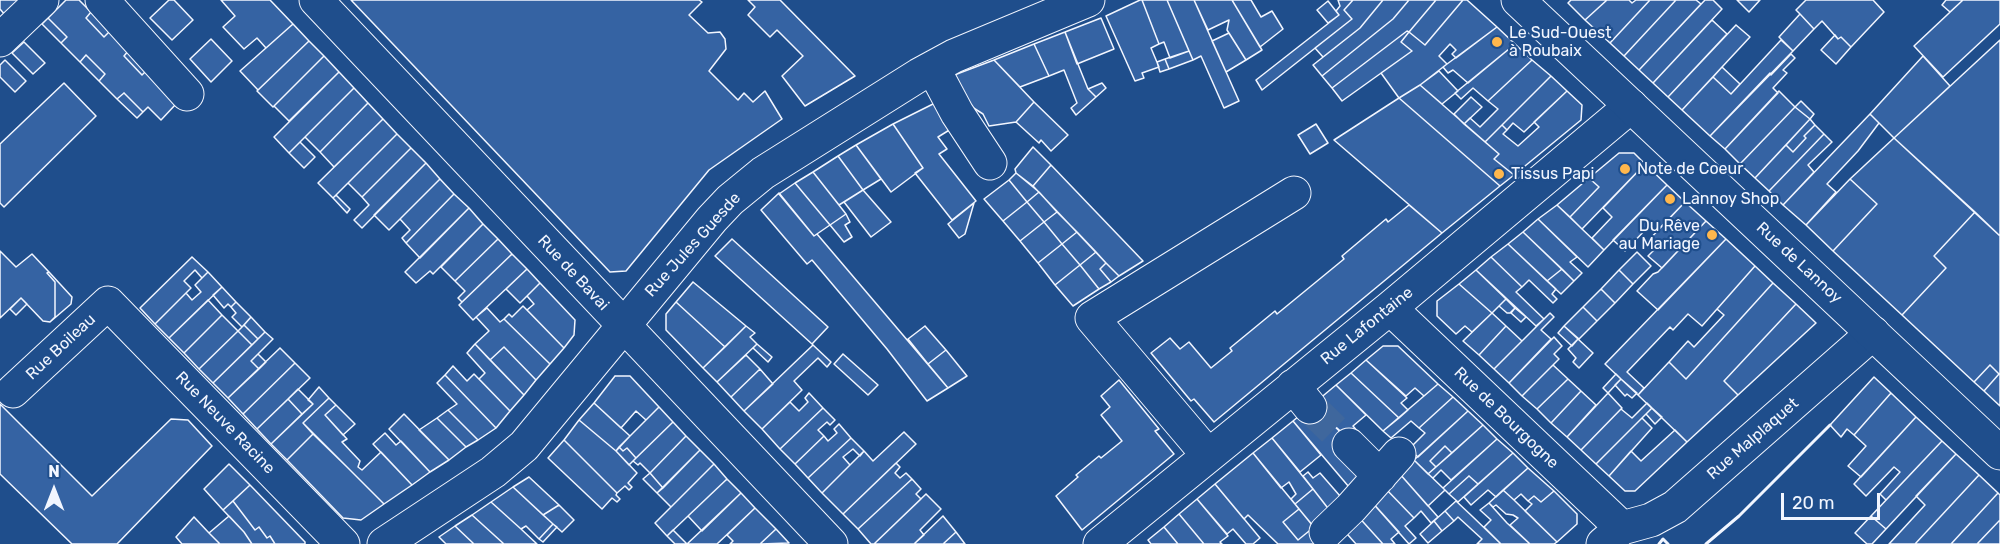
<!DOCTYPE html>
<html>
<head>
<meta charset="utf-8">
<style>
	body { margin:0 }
	#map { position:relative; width:2000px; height:544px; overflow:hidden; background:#1f4e8c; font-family:Rubik,sans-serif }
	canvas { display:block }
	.north { position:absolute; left:24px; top:460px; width:60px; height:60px; -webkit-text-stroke:4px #1f4e8c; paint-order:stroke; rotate:0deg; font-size:16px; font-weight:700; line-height:24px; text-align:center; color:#f2f6ff }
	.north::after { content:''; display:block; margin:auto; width:21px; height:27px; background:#f2f6ff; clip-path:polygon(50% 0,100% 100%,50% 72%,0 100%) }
	.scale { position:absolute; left:1781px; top:493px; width:99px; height:27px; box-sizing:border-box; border:3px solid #f2f6ff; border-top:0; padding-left:8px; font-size:18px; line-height:21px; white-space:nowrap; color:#f2f6ff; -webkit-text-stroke:4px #1f4e8c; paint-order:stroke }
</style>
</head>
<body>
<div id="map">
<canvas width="2000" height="544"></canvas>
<div class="north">N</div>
<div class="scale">20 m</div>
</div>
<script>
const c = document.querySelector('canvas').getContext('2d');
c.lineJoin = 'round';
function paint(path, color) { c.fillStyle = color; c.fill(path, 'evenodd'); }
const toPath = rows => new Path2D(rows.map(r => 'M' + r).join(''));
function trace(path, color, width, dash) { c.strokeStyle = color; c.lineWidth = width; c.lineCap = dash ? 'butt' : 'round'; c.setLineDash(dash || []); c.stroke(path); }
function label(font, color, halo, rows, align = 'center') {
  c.font = font + ' Rubik,sans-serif'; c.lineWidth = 4.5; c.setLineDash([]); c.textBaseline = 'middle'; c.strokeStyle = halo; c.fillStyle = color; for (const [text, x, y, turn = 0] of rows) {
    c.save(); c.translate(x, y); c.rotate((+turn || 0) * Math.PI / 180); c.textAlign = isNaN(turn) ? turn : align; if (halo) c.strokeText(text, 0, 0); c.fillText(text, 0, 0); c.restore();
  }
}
const building = toPath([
	[0,0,23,0,6,16,0,9,0,0],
	[66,0,79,0,91,12,86,18,104,37,110,31,129,50,124,56,142,75,148,69,176,104,161,120,148,107,143,112,124,93,117,99,99,81,105,74,86,55,80,62,61,43,67,37,48,18,66,0],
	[169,0,174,0,193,20,172,40,150,18,169,0],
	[221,0,270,0,293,24,266,48,257,38,244,49,223,27,235,16,221,0],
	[351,0,699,0,702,2,689,15,708,33,720,32,725,39,726,49,709,71,738,100,744,93,753,102,765,91,782,119,709,170,626,271,610,272,351,0],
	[748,0,780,0,855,76,805,106,782,76,803,56,777,30,770,37,748,15,755,7,748,0],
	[1140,0,1142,0,1159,44,1151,48,1159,67,1142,73,1144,78,1135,81,1106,16,1140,0],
	[1142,0,1167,0,1189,51,1170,58,1164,42,1159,44,1142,0],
	[1167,0,1194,0,1239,101,1224,108,1201,56,1193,60,1167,0],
	[1194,0,1232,0,1262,50,1246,60,1227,30,1229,20,1208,30,1194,0],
	[1232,0,1251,0,1261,17,1272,11,1283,29,1260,47,1232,0],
	[1338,0,1353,0,1344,10,1352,19,1262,90,1256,80,1339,15,1336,11,1340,6,1338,0],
	[1353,0,1383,0,1360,28,1323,57,1315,48,1352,19,1344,10,1353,0],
	[1383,0,1409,0,1393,19,1322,76,1313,65,1360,28,1383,0],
	[1409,0,1436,0,1409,32,1407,31,1332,88,1322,76,1393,19,1409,0],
	[1436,0,1463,0,1425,45,1409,32,1436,0],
	[1463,0,1467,0,1497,27,1456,58,1452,54,1456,50,1450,44,1439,56,1447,64,1420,85,1399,98,1381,73,1412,51,1401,42,1409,32,1425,45,1463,0],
	[1571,0,1607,0,1585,20,1568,3,1571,0],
	[1607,0,1629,0,1632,3,1636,0,1650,0,1610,43,1585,20,1607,0],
	[1650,0,1676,0,1624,56,1610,43,1650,0],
	[1676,0,1696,0,1701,4,1639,70,1624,56,1676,0],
	[1705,0,1713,0,1722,9,1653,83,1639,70,1705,0],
	[1737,0,1760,0,1749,12,1737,0],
	[1806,0,1873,0,1884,12,1851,47,1841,37,1838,39,1822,21,1814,29,1800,14,1796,10,1806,0],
	[1946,0,1963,0,1950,12,1942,5,1946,0],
	[1963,0,2000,0,2000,24,1943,77,1914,46,1963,0],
	[1328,1,1339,15,1328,23,1317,10,1328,1],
	[91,12,110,31,104,37,86,18,91,12],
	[1800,14,1814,29,1793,51,1779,37,1800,14],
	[48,18,67,37,61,43,42,24,48,18],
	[1101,18,1114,49,1077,64,1065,32,1101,18],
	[1712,20,1727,34,1668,97,1653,83,1712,20],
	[293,24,309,41,258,90,240,71,293,24],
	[1736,25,1750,37,1682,110,1668,97,1736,25],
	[1497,27,1515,44,1468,83,1453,70,1448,73,1443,67,1497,27],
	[1407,31,1409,32,1401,42,1412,51,1342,101,1332,88,1407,31],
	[1065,32,1088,89,1096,97,1076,115,1071,108,1077,103,1064,70,1049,76,1034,44,1065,32],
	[1229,33,1246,60,1226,72,1212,41,1229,33],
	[1835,35,1838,39,1841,37,1851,47,1836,64,1821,50,1835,35],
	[211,39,232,61,211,82,190,59,211,39],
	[1781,40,1793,51,1710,136,1682,110,1713,77,1731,94,1781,40],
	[2000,40,2000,236,1894,138,2000,40],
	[309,41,324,56,273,107,257,91,309,41],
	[24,42,45,63,33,74,12,53,24,42],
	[1034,44,1049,76,1020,87,994,60,1034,44],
	[1515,44,1532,60,1488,101,1473,88,1461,99,1455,93,1515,44],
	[129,50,148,69,142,75,124,56,129,50],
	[1189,51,1193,60,1169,69,1165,59,1189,51],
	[1791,54,1795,58,1783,70,1787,73,1773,88,1778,93,1725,149,1710,136,1770,73,1771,75,1791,54],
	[86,55,105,74,99,81,80,62,86,55],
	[324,56,339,72,289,121,274,106,324,56],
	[1923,56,1950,86,1894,138,1870,114,1923,56],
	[1165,59,1169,69,1160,72,1157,62,1165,59],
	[5,60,26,81,15,92,0,77,0,65,5,60],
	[994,60,1034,102,1016,122,989,126,983,114,958,98,949,77,994,60],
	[1532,60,1551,76,1485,142,1464,124,1470,118,1480,127,1498,109,1488,101,1532,60],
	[1722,67,1740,84,1731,94,1713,77,1722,67],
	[1439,71,1458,91,1442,104,1420,85,1439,71],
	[339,72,354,88,289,153,274,137,339,72],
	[1551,76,1567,91,1524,132,1513,123,1507,130,1502,125,1551,76],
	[64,83,96,116,4,207,0,203,0,144,64,83],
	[1102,83,1106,88,1096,97,1088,89,1102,83],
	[1420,85,1499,154,1494,159,1514,175,1500,186,1399,98,1420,85],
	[354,88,368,103,320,152,305,137,354,88],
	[1567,91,1582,105,1581,120,1514,175,1494,159,1499,154,1485,142,1502,125,1507,130,1503,134,1518,146,1539,127,1534,122,1567,91],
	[1779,91,1795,107,1740,164,1725,149,1779,91],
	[124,93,143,112,137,118,117,99,124,93],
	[1471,97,1482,107,1464,124,1454,114,1471,97],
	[1399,98,1500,186,1442,233,1334,140,1399,98],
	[939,101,951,129,938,137,947,149,939,154,976,201,952,220,915,173,923,168,893,124,939,101],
	[1801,101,1814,114,1810,119,1795,107,1801,101],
	[1034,102,1068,135,1051,151,1041,140,1039,143,1016,122,1034,102],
	[368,103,383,119,334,167,320,152,368,103],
	[1795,107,1810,119,1755,178,1740,164,1795,107],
	[1870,114,1879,123,1858,151,1827,184,1836,192,1806,225,1783,205,1870,114],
	[383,119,397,134,333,198,318,183,383,119],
	[1810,119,1815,125,1804,136,1806,138,1793,152,1786,145,1810,119],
	[893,124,923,168,891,192,856,145,893,124],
	[1316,124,1328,143,1310,154,1298,135,1316,124],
	[1815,125,1824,134,1769,191,1755,178,1786,145,1793,152,1806,138,1804,136,1815,125],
	[397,134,411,148,362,197,348,183,397,134],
	[1824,134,1832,142,1808,165,1814,172,1783,205,1769,191,1824,134],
	[1894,138,1975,212,1934,256,1946,268,1902,315,1833,251,1877,204,1850,179,1894,138],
	[300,142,315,157,304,168,289,153,300,142],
	[856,145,881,179,863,190,838,156,856,145],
	[1033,147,1051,165,1033,186,1016,173,1015,169,1033,147],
	[411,148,426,163,362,228,354,220,369,205,362,197,411,148],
	[1619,153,1634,153,1645,164,1582,229,1570,217,1599,187,1589,178,1619,153],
	[838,156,863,190,839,205,813,172,838,156],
	[426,163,440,179,389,230,374,215,426,163],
	[1645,164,1667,185,1604,250,1592,238,1612,217,1603,208,1645,164],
	[1051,165,1143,261,1119,276,1106,263,1033,186,1051,165],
	[813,172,846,214,830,225,795,183,813,172],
	[1016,173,1039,192,1027,202,1009,180,1016,173],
	[1589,178,1599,187,1570,217,1557,205,1589,178],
	[440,179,454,194,406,243,402,238,410,230,400,219,440,179],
	[1850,179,1877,204,1833,251,1806,225,1850,179],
	[1009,180,1027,202,1003,221,984,199,1009,180],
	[795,183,830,225,814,236,779,194,795,183],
	[1667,185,1685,202,1655,233,1649,226,1625,251,1613,240,1667,185],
	[863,190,891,222,871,237,844,202,863,190],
	[1039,192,1057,212,1044,222,1027,202,1039,192],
	[779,193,814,236,817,234,948,388,927,401,887,349,812,260,807,264,761,210,779,193],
	[454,194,469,208,420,258,406,243,454,194],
	[336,195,350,209,347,213,333,198,336,195],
	[1027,202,1044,222,1020,241,1003,221,1027,202],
	[1685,202,1706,221,1662,268,1648,256,1653,251,1645,244,1685,202],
	[974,203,965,234,959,238,948,224,974,203],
	[1409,205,1442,233,1214,422,1194,399,1191,401,1151,353,1170,338,1180,349,1189,342,1211,368,1232,351,1230,348,1275,311,1277,314,1344,259,1342,256,1386,219,1388,222,1409,205],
	[1557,205,1604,250,1588,267,1538,219,1557,205],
	[469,208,483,224,433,274,430,271,416,283,405,272,469,208],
	[1057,212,1077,232,1062,244,1044,222,1057,212],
	[1975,212,2000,236,2000,375,1990,365,1974,382,1902,315,1946,268,1934,256,1975,212],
	[846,214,850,222,845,225,852,237,844,242,830,225,846,214],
	[1538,219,1577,257,1570,262,1582,273,1574,281,1523,232,1538,219],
	[1706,221,1726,239,1658,310,1637,291,1653,274,1658,272,1706,221],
	[1044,222,1062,244,1038,263,1020,241,1044,222],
	[483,224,498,239,455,281,441,267,483,224],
	[1077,232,1096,252,1080,265,1062,244,1077,232],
	[1523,232,1562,269,1547,281,1508,244,1523,232],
	[498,239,512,254,462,302,458,298,465,291,455,281,498,239],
	[732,239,828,327,812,344,715,256,732,239],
	[1726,239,1755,266,1702,326,1688,314,1673,330,1670,327,1627,372,1644,388,1638,395,1605,364,1726,239],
	[1062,244,1080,265,1055,285,1038,263,1062,244],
	[1508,244,1556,289,1552,294,1557,299,1553,303,1529,280,1522,287,1491,257,1508,244],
	[0,251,16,267,32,254,49,272,47,273,55,282,55,317,50,322,43,321,21,298,0,318,0,251],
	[1096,252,1106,263,1100,269,1111,282,1099,289,1080,265,1096,252],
	[1637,252,1651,266,1633,284,1619,270,1637,252],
	[512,254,527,269,473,320,459,305,512,254],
	[192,257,208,272,202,278,195,270,184,281,191,288,155,324,140,308,192,257],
	[1491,257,1522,287,1516,292,1544,319,1536,326,1476,270,1491,257],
	[1106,263,1119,276,1111,282,1100,269,1106,263],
	[1080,265,1099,289,1073,306,1055,285,1080,265],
	[1755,266,1773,283,1686,379,1669,362,1688,341,1694,347,1724,315,1717,309,1755,266],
	[527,269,540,283,520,303,506,289,527,269],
	[1562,269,1574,281,1561,294,1547,281,1562,269],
	[1476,270,1506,299,1492,313,1459,284,1476,270],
	[1619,270,1633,284,1615,303,1601,289,1619,270],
	[49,272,72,297,71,304,50,322,55,317,55,282,47,273,49,272],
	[208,272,222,287,169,338,155,324,186,293,192,300,201,292,195,285,208,272],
	[693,282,746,326,725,347,676,302,693,282],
	[540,283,575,320,574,335,564,348,527,310,534,304,527,296,540,283],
	[1773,283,1796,304,1724,381,1738,395,1687,442,1638,395,1669,362,1686,379,1773,283],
	[1459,284,1492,313,1472,332,1465,326,1456,334,1437,316,1437,301,1459,284],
	[222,287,236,302,231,307,228,304,224,308,213,295,222,287],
	[1601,289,1615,303,1597,321,1583,307,1601,289],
	[21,298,27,304,16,315,10,309,21,298],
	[1506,299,1515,308,1510,313,1507,313,1499,306,1506,299],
	[208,300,222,315,184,353,169,338,208,300],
	[236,302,251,317,242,327,232,317,236,313,231,307,236,302],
	[676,302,725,347,703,368,666,330,666,314,676,302],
	[1796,304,1816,323,1738,395,1724,381,1796,304],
	[523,306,564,348,550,364,504,319,509,314,512,317,523,306],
	[1583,307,1597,321,1579,339,1564,326,1583,307],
	[487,308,500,322,504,319,550,364,536,380,504,347,490,360,475,344,489,331,476,317,487,308],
	[1515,308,1526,317,1521,322,1511,313,1515,308],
	[1492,313,1506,326,1479,355,1463,341,1492,313],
	[1550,313,1554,317,1541,330,1551,339,1509,383,1494,369,1550,313],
	[222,315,238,331,199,369,184,353,222,315],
	[251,317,265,332,258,339,244,325,251,317],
	[244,325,258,339,252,345,238,331,244,325],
	[746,326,755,333,750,337,757,344,717,382,703,368,746,326],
	[925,326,946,350,928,364,908,339,925,326],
	[1506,326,1522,341,1494,369,1479,355,1506,326],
	[1564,326,1578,339,1572,346,1558,333,1564,326],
	[238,331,252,345,213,383,199,369,238,331],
	[265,332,273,339,251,361,259,369,228,398,213,383,265,332],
	[1554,337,1562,346,1554,354,1559,359,1522,396,1509,383,1554,337],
	[1578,339,1593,353,1579,368,1573,362,1576,358,1568,349,1578,339],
	[475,344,524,395,510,411,479,379,485,373,467,353,475,344],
	[757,344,772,357,768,362,753,348,757,344],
	[813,345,831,362,827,367,818,358,794,381,802,390,762,429,744,411,813,345],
	[1383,346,1398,346,1438,384,1424,396,1415,388,1406,396,1366,360,1383,346],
	[504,347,536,380,524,395,490,360,504,347],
	[280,348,295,363,243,414,228,398,280,348],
	[946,350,967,376,948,388,928,364,946,350],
	[258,354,266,362,259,369,251,361,258,354],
	[843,354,878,385,868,395,834,364,843,354],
	[746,355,760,369,731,397,717,382,746,355],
	[1366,360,1407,398,1401,403,1408,410,1399,418,1351,373,1366,360],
	[295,363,310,378,257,429,243,414,295,363],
	[1553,365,1568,379,1537,409,1522,396,1553,365],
	[1990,365,1999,374,1984,391,1974,382,1990,365],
	[453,366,467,381,474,374,510,411,496,428,445,375,453,366],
	[760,369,773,384,744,411,731,397,760,369],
	[1351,373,1399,418,1383,431,1336,385,1351,373],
	[1616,374,1621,379,1608,393,1603,388,1616,374],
	[1999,374,2000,375,2000,406,1984,391,1999,374],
	[445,375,496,428,478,440,448,410,457,404,437,383,445,375],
	[615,376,630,376,659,407,646,420,636,411,621,428,594,403,615,376],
	[1874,377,1891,393,1854,435,1847,429,1841,437,1830,425,1874,377],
	[1568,379,1581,391,1551,423,1537,409,1568,379],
	[1621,379,1637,393,1632,398,1627,394,1625,396,1615,385,1621,379],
	[1119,380,1159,429,1155,431,1174,454,1082,530,1056,496,1078,477,1076,475,1099,456,1101,458,1122,441,1101,415,1110,407,1101,396,1119,380],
	[1438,384,1453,397,1419,428,1411,421,1391,438,1383,431,1438,384],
	[1336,385,1366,415,1353,426,1358,432,1350,440,1312,405,1336,385],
	[319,387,329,398,303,423,313,434,287,460,271,444,313,404,308,400,319,387],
	[298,389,313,404,302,414,288,399,298,389],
	[1581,391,1596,405,1567,437,1551,423,1581,391],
	[809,393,823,408,780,449,762,429,790,402,799,411,808,402,805,398,809,393],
	[1608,393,1622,408,1581,450,1567,437,1608,393],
	[1891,393,1916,417,1861,477,1848,466,1866,446,1854,435,1891,393],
	[1453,397,1468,411,1418,457,1409,449,1425,433,1419,428,1453,397],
	[329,398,336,405,325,415,347,439,342,442,360,461,358,467,362,470,381,452,412,485,384,504,303,423,329,398],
	[288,399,302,414,271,444,257,429,288,399],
	[594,403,630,436,616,451,579,420,594,403],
	[1647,403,1652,408,1596,464,1581,450,1621,409,1632,418,1647,403],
	[0,404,92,496,171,419,188,420,212,446,117,544,72,544,0,474,0,404],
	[336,405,355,424,343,435,325,415,336,405],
	[1312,405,1352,443,1365,468,1349,487,1293,421,1312,405],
	[659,407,673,422,636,458,627,448,623,451,619,447,659,407],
	[823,408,835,420,830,425,827,422,818,430,824,436,795,464,780,449,823,408],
	[1652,408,1662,417,1655,424,1646,414,1652,408],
	[448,410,478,440,466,447,437,418,448,410],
	[1468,411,1483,425,1452,453,1445,446,1430,461,1436,467,1428,474,1414,460,1468,411],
	[404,414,449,460,430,472,389,429,404,414],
	[1916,417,1942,441,1886,500,1880,494,1900,472,1894,467,1866,496,1854,484,1916,417],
	[437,418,466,447,449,460,419,430,437,418],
	[1642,418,1652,428,1609,476,1596,464,1642,418],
	[579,420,616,451,637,473,628,483,632,487,629,490,625,486,617,493,564,440,579,420],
	[1293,421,1321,455,1300,472,1272,438,1293,421],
	[673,422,686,436,650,473,640,463,638,465,633,461,673,422],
	[839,424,851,438,808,478,795,464,824,436,828,441,837,433,834,429,839,424],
	[1483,425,1497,439,1451,480,1441,470,1433,478,1428,474,1483,425],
	[1675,430,1687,442,1635,491,1625,491,1609,476,1631,451,1641,461,1675,430],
	[904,432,916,444,843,514,822,493,864,451,873,461,904,432],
	[385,433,396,445,401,441,430,472,412,485,373,444,385,433],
	[313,434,348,468,384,504,361,520,343,518,287,460,313,434],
	[686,436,700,450,663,488,650,473,686,436],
	[851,438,864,451,860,456,853,449,843,457,850,465,822,493,808,478,851,438],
	[1272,438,1313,489,1295,504,1291,499,1296,494,1289,482,1281,488,1253,453,1272,438],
	[1497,439,1513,453,1478,484,1469,476,1449,494,1443,488,1497,439],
	[564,440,617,493,616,495,620,499,617,502,612,498,602,509,548,458,564,440],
	[1942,441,1956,454,1886,529,1871,516,1942,441],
	[1445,446,1452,453,1436,467,1430,461,1445,446],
	[619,447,623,451,627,448,636,458,629,465,616,451,619,447],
	[700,450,714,464,671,507,657,493,700,450],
	[1253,453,1299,509,1283,522,1298,540,1314,527,1328,544,1278,544,1248,515,1244,519,1215,484,1253,453],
	[1513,453,1528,468,1496,497,1488,490,1471,505,1464,497,1513,453],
	[1956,454,1979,475,1915,544,1889,544,1925,505,1916,496,1956,454],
	[1414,460,1445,490,1428,506,1399,473,1414,460],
	[896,463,900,467,895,473,900,478,906,473,912,479,858,529,843,514,896,463],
	[229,464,250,485,223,510,204,489,229,464],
	[714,464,727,479,667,536,655,523,714,464],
	[1528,468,1554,491,1541,502,1534,496,1528,501,1521,494,1514,500,1503,490,1528,468],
	[1308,472,1313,478,1320,473,1347,504,1334,516,1303,476,1308,472],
	[650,473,663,488,657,493,643,479,650,473],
	[1399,473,1438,517,1431,523,1421,511,1414,518,1384,487,1399,473],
	[1979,475,1998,493,1951,544,1915,544,1979,475],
	[1469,476,1478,484,1458,502,1449,494,1469,476],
	[529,477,559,505,543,515,513,487,529,477],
	[727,479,741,493,702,531,688,516,727,479],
	[912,479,921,489,916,494,921,499,874,544,871,544,858,529,912,479],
	[1215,484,1260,538,1253,544,1246,544,1233,529,1227,534,1197,499,1215,484],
	[250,485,305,542,305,544,275,544,270,536,267,538,259,527,255,530,233,501,250,485],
	[513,487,553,524,539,539,526,526,521,529,491,502,513,487],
	[1384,487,1414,518,1405,526,1416,538,1409,544,1370,500,1384,487],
	[1313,489,1334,516,1317,531,1295,504,1313,489],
	[1503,490,1514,500,1557,542,1554,544,1530,544,1510,525,1518,518,1513,515,1506,514,1496,505,1493,507,1489,503,1503,490],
	[1554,491,1577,514,1577,524,1557,542,1525,511,1532,504,1528,501,1534,496,1541,502,1554,491],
	[741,493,755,508,717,544,687,544,741,493],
	[1998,493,2000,495,2000,520,1977,544,1951,544,1998,493],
	[926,494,941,509,920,530,924,535,914,544,874,544,926,494],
	[1197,499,1228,536,1220,542,1222,544,1204,544,1179,514,1197,499],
	[1370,500,1399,532,1391,539,1395,544,1383,544,1355,513,1370,500],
	[233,501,255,530,259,527,267,538,270,536,275,544,252,544,244,532,223,510,233,501],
	[1456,501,1473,517,1501,544,1477,544,1482,539,1458,517,1454,521,1445,511,1456,501],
	[491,502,521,529,537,544,504,544,472,515,491,502],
	[1489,503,1507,523,1530,544,1501,544,1484,527,1491,520,1480,510,1489,503],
	[559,505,574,520,562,532,543,515,559,505],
	[755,508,776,529,760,544,730,544,733,541,727,535,755,508],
	[1299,509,1314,527,1298,540,1283,522,1299,509],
	[1445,511,1454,521,1442,531,1434,521,1445,511],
	[1355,513,1383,544,1356,544,1340,526,1355,513],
	[1179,514,1204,544,1178,544,1164,527,1179,514],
	[472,515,504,544,474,544,455,526,472,515],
	[229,516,244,532,252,544,220,544,209,533,229,516],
	[943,516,956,532,943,544,914,544,943,516],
	[1871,516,1886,529,1872,544,1867,544,1855,533,1871,516],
	[194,517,209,533,220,544,182,544,176,537,194,517],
	[2000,520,2000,544,1977,544,2000,520],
	[1434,521,1442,531,1428,543,1420,534,1434,521],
	[553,524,557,527,543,542,539,539,553,524],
	[455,526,474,544,446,544,439,537,455,526],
	[1164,527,1178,544,1151,544,1148,540,1164,527],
	[776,529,789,543,760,544,776,529],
	[673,530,687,544,675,544,667,536,673,530],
	[956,532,965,544,943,544,956,532]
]);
const minorTunnel = toPath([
	[1310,407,1349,445]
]);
const minor = toPath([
	[102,0,187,94],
	[316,0,831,544],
	[0,40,42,0],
	[933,68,957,113,990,163],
	[1390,308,1622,528],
	[1293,386,1310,407],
	[13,391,108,303,343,544],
	[1349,445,1380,476],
	[1208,455,1092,318,1294,193],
	[1326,532,1351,508,1399,454],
	[384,544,493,472,524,446,712,219,730,200,763,173,919,75,954,56,1088,0],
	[1100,544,1390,308,1631,106],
	[1603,544,1622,528,1651,520,1675,507,1873,333]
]);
const major = toPath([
	[1518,0,2000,453]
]);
const wall = toPath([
	[1659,544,1663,539,1668,544],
	[1706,544,1739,516,1830,425]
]);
const markers = [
	[1497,42,6,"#ffb74d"],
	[1625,169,6,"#ffb74d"],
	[1499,174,6,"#ffb74d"],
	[1670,199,6,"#ffb74d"],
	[1712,235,6,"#ffb74d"]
];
const poiNames = [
	["Le Sud-Ouest",1509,33],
	["à Roubaix",1509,51],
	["Note de Coeur",1637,169],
	["Tissus Papi",1511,174],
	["Lannoy Shop",1682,199],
	["Du Rêve",1700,226,"right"],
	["au Mariage",1700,244,"right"]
];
const streetNames = [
	["Rue Jules Guesde",693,245,-48],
	["Rue de Lannoy",1799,263,43],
	["Rue de Bavai",573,273,47],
	["Rue Lafontaine",1367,326,-39],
	["Rue Boileau",61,347,-43],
	["Rue de Bourgogne",1506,418,44],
	["Rue Neuve Racine",225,423,46],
	["Rue Malplaquet",1753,439,-41]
];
paint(building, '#3563a3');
trace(building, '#f2f6ff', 1.5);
trace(minorTunnel, '#3f679d', 33, [33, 16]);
trace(minor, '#f2f6ff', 35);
trace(major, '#f2f6ff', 35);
trace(minor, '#1f4e8c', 33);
trace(major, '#1f4e8c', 33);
trace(wall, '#f2f6ff', 3);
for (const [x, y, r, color] of markers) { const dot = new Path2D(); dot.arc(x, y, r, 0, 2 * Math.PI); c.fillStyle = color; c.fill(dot); trace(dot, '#1f4e8c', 2); }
label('16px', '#f2f6ff', '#1f4e8c', poiNames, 'left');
label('16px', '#f2f6ff', '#1f4e8c', streetNames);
</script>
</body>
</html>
